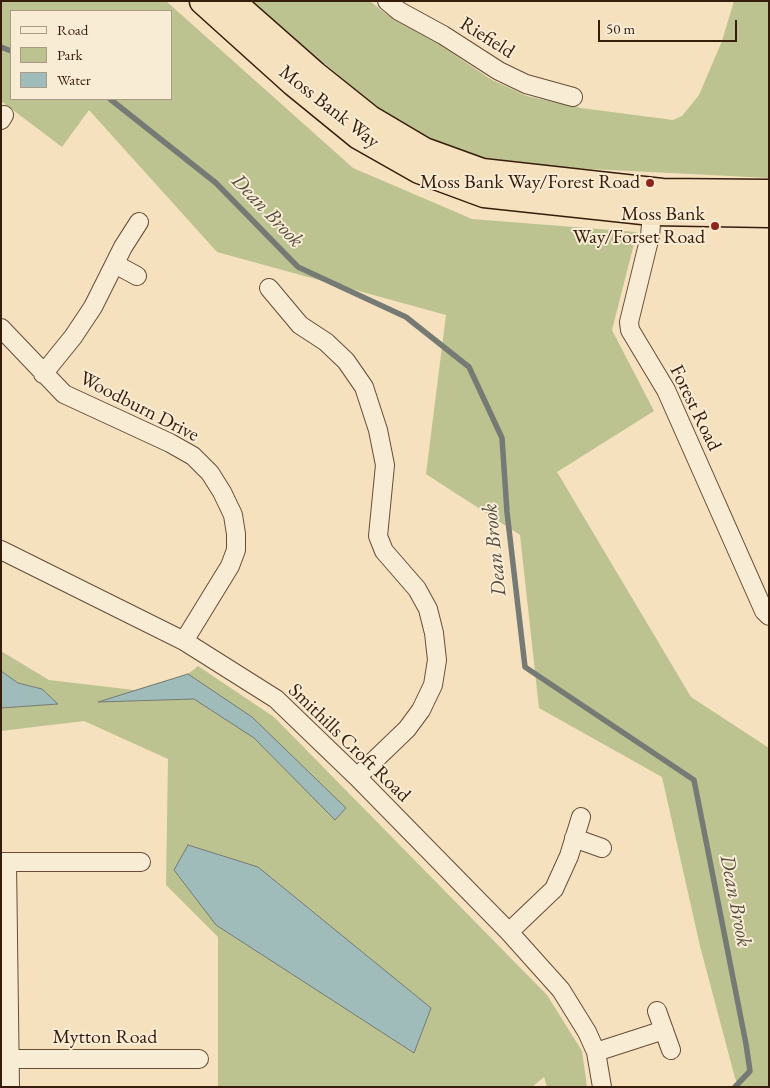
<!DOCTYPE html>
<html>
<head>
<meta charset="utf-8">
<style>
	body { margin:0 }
	#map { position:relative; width:770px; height:1088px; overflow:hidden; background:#f5e1be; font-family:"EB Garamond",serif }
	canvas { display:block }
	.frame { position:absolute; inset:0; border:2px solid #361c0b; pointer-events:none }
	.legend { position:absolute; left:10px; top:10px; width:162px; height:90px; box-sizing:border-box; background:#f8ecd5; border:1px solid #aa9984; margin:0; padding:6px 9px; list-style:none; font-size:15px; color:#361c0b }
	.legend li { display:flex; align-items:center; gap:10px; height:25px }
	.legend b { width:25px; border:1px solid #aa9984 }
	.scale { position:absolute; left:598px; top:20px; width:139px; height:22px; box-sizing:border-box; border:2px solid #361c0b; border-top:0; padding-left:6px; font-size:15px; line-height:18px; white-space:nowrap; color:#361c0b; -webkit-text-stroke:4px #f8ecd5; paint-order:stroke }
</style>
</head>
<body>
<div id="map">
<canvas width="770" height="1088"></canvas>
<div class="frame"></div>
<ul class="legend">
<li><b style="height:6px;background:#f8ecd5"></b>Road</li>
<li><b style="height:14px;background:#bdc291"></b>Park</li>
<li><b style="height:14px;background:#9fbbba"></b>Water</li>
</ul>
<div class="scale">50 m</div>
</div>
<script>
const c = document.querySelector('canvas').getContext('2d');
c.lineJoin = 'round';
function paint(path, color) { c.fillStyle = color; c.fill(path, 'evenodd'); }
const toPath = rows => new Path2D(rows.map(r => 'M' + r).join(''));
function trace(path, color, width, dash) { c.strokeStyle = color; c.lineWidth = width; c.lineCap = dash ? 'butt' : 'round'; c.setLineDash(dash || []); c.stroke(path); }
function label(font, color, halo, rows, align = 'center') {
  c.font = font + ' "EB Garamond",serif'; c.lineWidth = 4; c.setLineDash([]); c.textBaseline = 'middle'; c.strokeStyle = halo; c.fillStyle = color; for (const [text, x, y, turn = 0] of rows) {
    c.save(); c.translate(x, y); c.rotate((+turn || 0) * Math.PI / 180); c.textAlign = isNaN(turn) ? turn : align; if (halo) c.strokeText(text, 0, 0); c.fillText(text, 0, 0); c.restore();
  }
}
const green = toPath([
	[1,1,166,1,353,168,472,219,637,232,612,330,654,411,557,472,691,697,769,748,769,1087,739,1087,735,1078,700,946,662,777,539,708,520,535,426,474,446,315,217,252,89,110,62,147,1,101],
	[11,11,171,11,171,99,11,99],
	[252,1,370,1,386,14,431,39,492,80,527,96,581,108,673,120,682,116,699,95,722,41,734,1,769,1,769,178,552,167,479,157,425,136,379,110],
	[1,651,49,680,134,690,188,674,198,666,274,717,547,995,582,1051,587,1087,547,1087,544,1077,532,1087,218,1087,218,937,166,885,168,759,84,721,1,731,1,708,57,704,42,689,18,683,1,671]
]);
const water = toPath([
	[1,671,18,683,42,689,58,704,1,708,1,671],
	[188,674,252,717,346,808,335,820,254,738,194,699,98,702,188,674],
	[188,845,258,867,431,1008,414,1053,216,925,174,870,188,845]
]);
const stream = toPath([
	[1,47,11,51],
	[110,99,216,183,298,267,406,317,469,367,502,438,507,512,525,667,694,780,746,1044,750,1071,735,1087]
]);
const minor = toPath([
	[387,1,399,11,443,35,499,71,526,84,573,97],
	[1,120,4,115],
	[652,212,650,236,629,322,630,330,666,390,764,611,769,616],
	[115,264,137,276],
	[269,288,300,325,326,342,346,361,364,387,378,430,385,465,378,536,384,551,417,589,428,609,434,633,437,660,433,685,421,710,407,729,357,777],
	[1,328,64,394,170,443,193,456,210,473,222,492,233,515,236,534,236,550,230,566,184,641],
	[43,374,73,337,93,307,123,247,139,222],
	[1,550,184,641,276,699,357,777,509,932,561,990,587,1032,596,1052,602,1087],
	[574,838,602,848],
	[1,862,141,862],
	[7,862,10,1087],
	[509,932,554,889,569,856,581,817],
	[657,1011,671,1050],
	[596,1052,664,1030],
	[10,1059,199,1059]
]);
const highway = toPath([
	[203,1,294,83,359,136,419,170,484,194,652,212,769,214],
	[231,1,315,75,370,119,424,151,482,172,662,192,769,193]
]);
const markers = [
	[650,183,5,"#8f2418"],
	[715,226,5,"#8f2418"]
];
const streetNames = [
	["Riefield",487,38,32],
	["Moss Bank Way",329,107,38],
	["Woodburn Drive",139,407,27],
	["Forest Road",695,408,64],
	["Smithills Croft Road",349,743,44],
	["Mytton Road",105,1038]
];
const poiNames = [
	["Moss Bank Way/Forest Road",640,183],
	["Moss Bank",705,215],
	["Way/Forset Road",705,238]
];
const waterNames = [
	["Dean Brook",267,211,46],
	["Dean Brook",495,550,-96],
	["Dean Brook",735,901,79]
];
paint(green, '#bdc291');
paint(water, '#9fbbba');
trace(water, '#757b74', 1);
trace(stream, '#757b74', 5.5);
trace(minor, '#664d38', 20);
trace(highway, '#361c0b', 29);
trace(minor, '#f8ecd5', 18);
trace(highway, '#f5e1be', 26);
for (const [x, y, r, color] of markers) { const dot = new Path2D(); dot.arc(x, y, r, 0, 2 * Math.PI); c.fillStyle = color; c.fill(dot); trace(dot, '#f8ecd5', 2); }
label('20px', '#361c0b', '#f8ecd5', streetNames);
label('20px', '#361c0b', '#f8ecd5', poiNames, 'right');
label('italic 21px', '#564c40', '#f8ecd5', waterNames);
</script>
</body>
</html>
